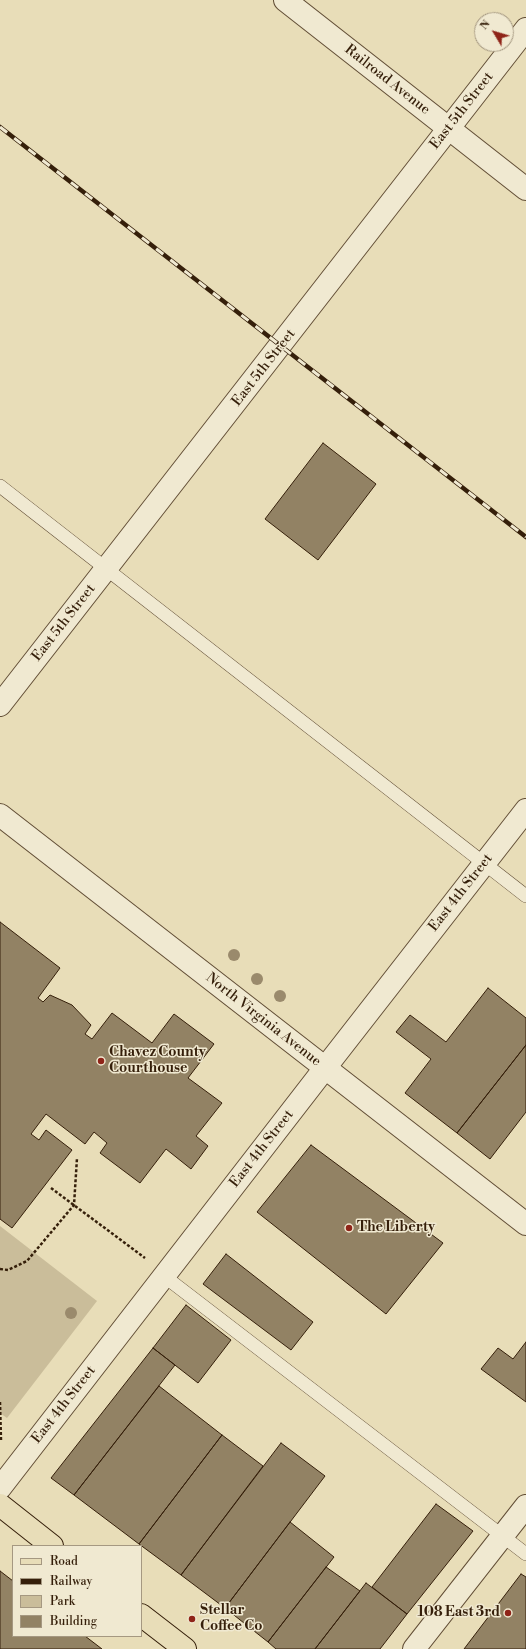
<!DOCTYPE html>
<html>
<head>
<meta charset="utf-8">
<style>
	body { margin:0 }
	#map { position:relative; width:526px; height:1649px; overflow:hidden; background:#e8ddb8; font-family:"Libre Bodoni",serif }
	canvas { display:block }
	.legend { position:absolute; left:12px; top:1545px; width:130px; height:92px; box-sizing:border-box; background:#f0e9d1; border:1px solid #a59881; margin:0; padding:5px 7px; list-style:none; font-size:12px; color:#351f0a }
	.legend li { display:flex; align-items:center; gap:8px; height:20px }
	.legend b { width:20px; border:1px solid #a59881 }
	.north { position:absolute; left:474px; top:12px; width:40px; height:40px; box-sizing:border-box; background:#f0e9d1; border:1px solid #a59881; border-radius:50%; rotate:308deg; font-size:11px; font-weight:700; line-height:16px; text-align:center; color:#351f0a }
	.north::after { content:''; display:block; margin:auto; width:14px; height:18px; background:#8f2418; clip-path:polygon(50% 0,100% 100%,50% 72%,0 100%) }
</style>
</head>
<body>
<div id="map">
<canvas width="526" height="1649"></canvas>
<ul class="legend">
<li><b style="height:5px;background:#e8ddb8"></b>Road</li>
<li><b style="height:5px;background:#351f0a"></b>Railway</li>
<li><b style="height:11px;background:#cabd9a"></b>Park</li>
<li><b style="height:11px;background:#928264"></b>Building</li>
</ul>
<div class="north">N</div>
</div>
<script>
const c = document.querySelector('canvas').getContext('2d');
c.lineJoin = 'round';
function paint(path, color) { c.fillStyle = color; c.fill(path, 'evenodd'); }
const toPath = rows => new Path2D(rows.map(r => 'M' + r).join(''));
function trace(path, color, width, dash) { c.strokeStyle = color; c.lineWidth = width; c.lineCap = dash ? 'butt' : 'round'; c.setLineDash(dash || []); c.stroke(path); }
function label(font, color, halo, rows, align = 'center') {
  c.font = font + ' "Libre Bodoni",serif'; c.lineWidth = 3; c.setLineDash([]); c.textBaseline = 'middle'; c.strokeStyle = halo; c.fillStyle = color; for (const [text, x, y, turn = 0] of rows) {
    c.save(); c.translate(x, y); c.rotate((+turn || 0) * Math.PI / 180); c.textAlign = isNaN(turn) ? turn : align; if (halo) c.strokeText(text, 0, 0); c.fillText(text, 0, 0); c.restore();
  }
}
const green = toPath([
	[0,1226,97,1301,7,1418,0,1413]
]);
const building = toPath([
	[323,443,376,484,318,560,265,519,323,443],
	[0,922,60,968,38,998,43,1002,50,995,72,1005,91,1025,85,1034,92,1039,112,1013,152,1043,174,1014,214,1044,188,1078,222,1103,196,1136,208,1146,191,1169,166,1149,140,1183,100,1153,107,1143,94,1132,85,1144,46,1114,31,1134,39,1140,46,1130,72,1150,12,1228,0,1219,0,922],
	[488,988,526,1018,526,1045,457,1133,405,1093,431,1059,396,1032,410,1015,446,1042,488,988],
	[526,1045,526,1112,490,1159,457,1133,526,1045],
	[311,1145,443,1243,386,1314,257,1212,311,1145],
	[226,1254,313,1322,291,1350,203,1284,226,1254],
	[186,1305,231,1340,198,1383,153,1348,186,1305],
	[526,1342,526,1402,481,1369,498,1348,513,1359,526,1342],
	[153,1348,175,1365,74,1495,51,1478,153,1348],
	[159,1386,222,1435,139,1544,74,1495,159,1386],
	[222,1435,263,1466,181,1575,139,1544,222,1435],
	[281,1443,325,1476,225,1608,181,1575,281,1443],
	[436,1504,473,1531,407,1614,372,1587,436,1504],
	[290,1522,334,1557,268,1642,225,1608,290,1522],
	[326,1567,360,1591,315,1649,276,1649,268,1642,326,1567],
	[0,1571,13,1581,13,1636,85,1636,102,1649,0,1649,0,1571],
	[521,1574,526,1577,526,1649,464,1649,521,1574],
	[366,1583,407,1614,380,1649,315,1649,366,1583]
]);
const path = toPath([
	[51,1188,145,1258],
	[0,1269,8,1270,27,1261,74,1205,77,1158],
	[0,1402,1,1440]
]);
const service = toPath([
	[0,486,526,896],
	[164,1276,526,1554]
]);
const minor = toPath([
	[285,0,526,189],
	[325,1068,526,810],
	[414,1649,526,1506]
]);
const tertiary = toPath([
	[0,705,526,29],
	[0,815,526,1224],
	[0,1488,325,1068]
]);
const primary = toPath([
	[0,1505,52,1546],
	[141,1615,185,1649]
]);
const rail = toPath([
	[0,127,526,537]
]);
const trees = [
	[234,955],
	[257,979],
	[280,996],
	[71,1313]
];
const markers = [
	[101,1061,4,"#8f2418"],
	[349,1228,4,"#8f2418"],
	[508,1613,4,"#8f2418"],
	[192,1619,4,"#8f2418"]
];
const streetNames = [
	["Railroad Avenue",387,80,38],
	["East 5th Street",462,111,-52],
	["East 5th Street",264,368,-52],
	["East 5th Street",64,623,-52],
	["East 4th Street",461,893,-52],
	["North Virginia Avenue",263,1020,38],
	["East 4th Street",262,1149,-52],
	["East 4th Street",64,1405,-52]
];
const poiNames = [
	["Chavez County",109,1053],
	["Courthouse",109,1069],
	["The Liberty",357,1228],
	["Stellar",200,1611],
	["Coffee Co",200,1627],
	["108 East 3rd",500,1613,"right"]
];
paint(green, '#cabd9a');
paint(building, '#928264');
trace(building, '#351f0a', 1);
trace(service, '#624e36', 14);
trace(minor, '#624e36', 24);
trace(tertiary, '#624e36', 24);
trace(primary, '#351f0a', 24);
trace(path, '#351f0a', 2.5, [3, 2]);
trace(service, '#f0e9d1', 13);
trace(minor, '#f0e9d1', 22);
trace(tertiary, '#f0e9d1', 22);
trace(primary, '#e8ddb8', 22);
trace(rail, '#351f0a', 4.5);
trace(rail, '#f0e9d1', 3, [9]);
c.fillStyle = '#9a8a6c';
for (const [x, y] of trees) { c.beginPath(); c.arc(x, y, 6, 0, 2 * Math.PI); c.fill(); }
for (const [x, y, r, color] of markers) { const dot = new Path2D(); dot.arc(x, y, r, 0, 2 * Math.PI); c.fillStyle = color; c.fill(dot); trace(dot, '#f0e9d1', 1.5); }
label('14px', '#351f0a', '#f0e9d1', streetNames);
label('bold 14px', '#351f0a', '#f0e9d1', poiNames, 'left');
</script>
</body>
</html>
